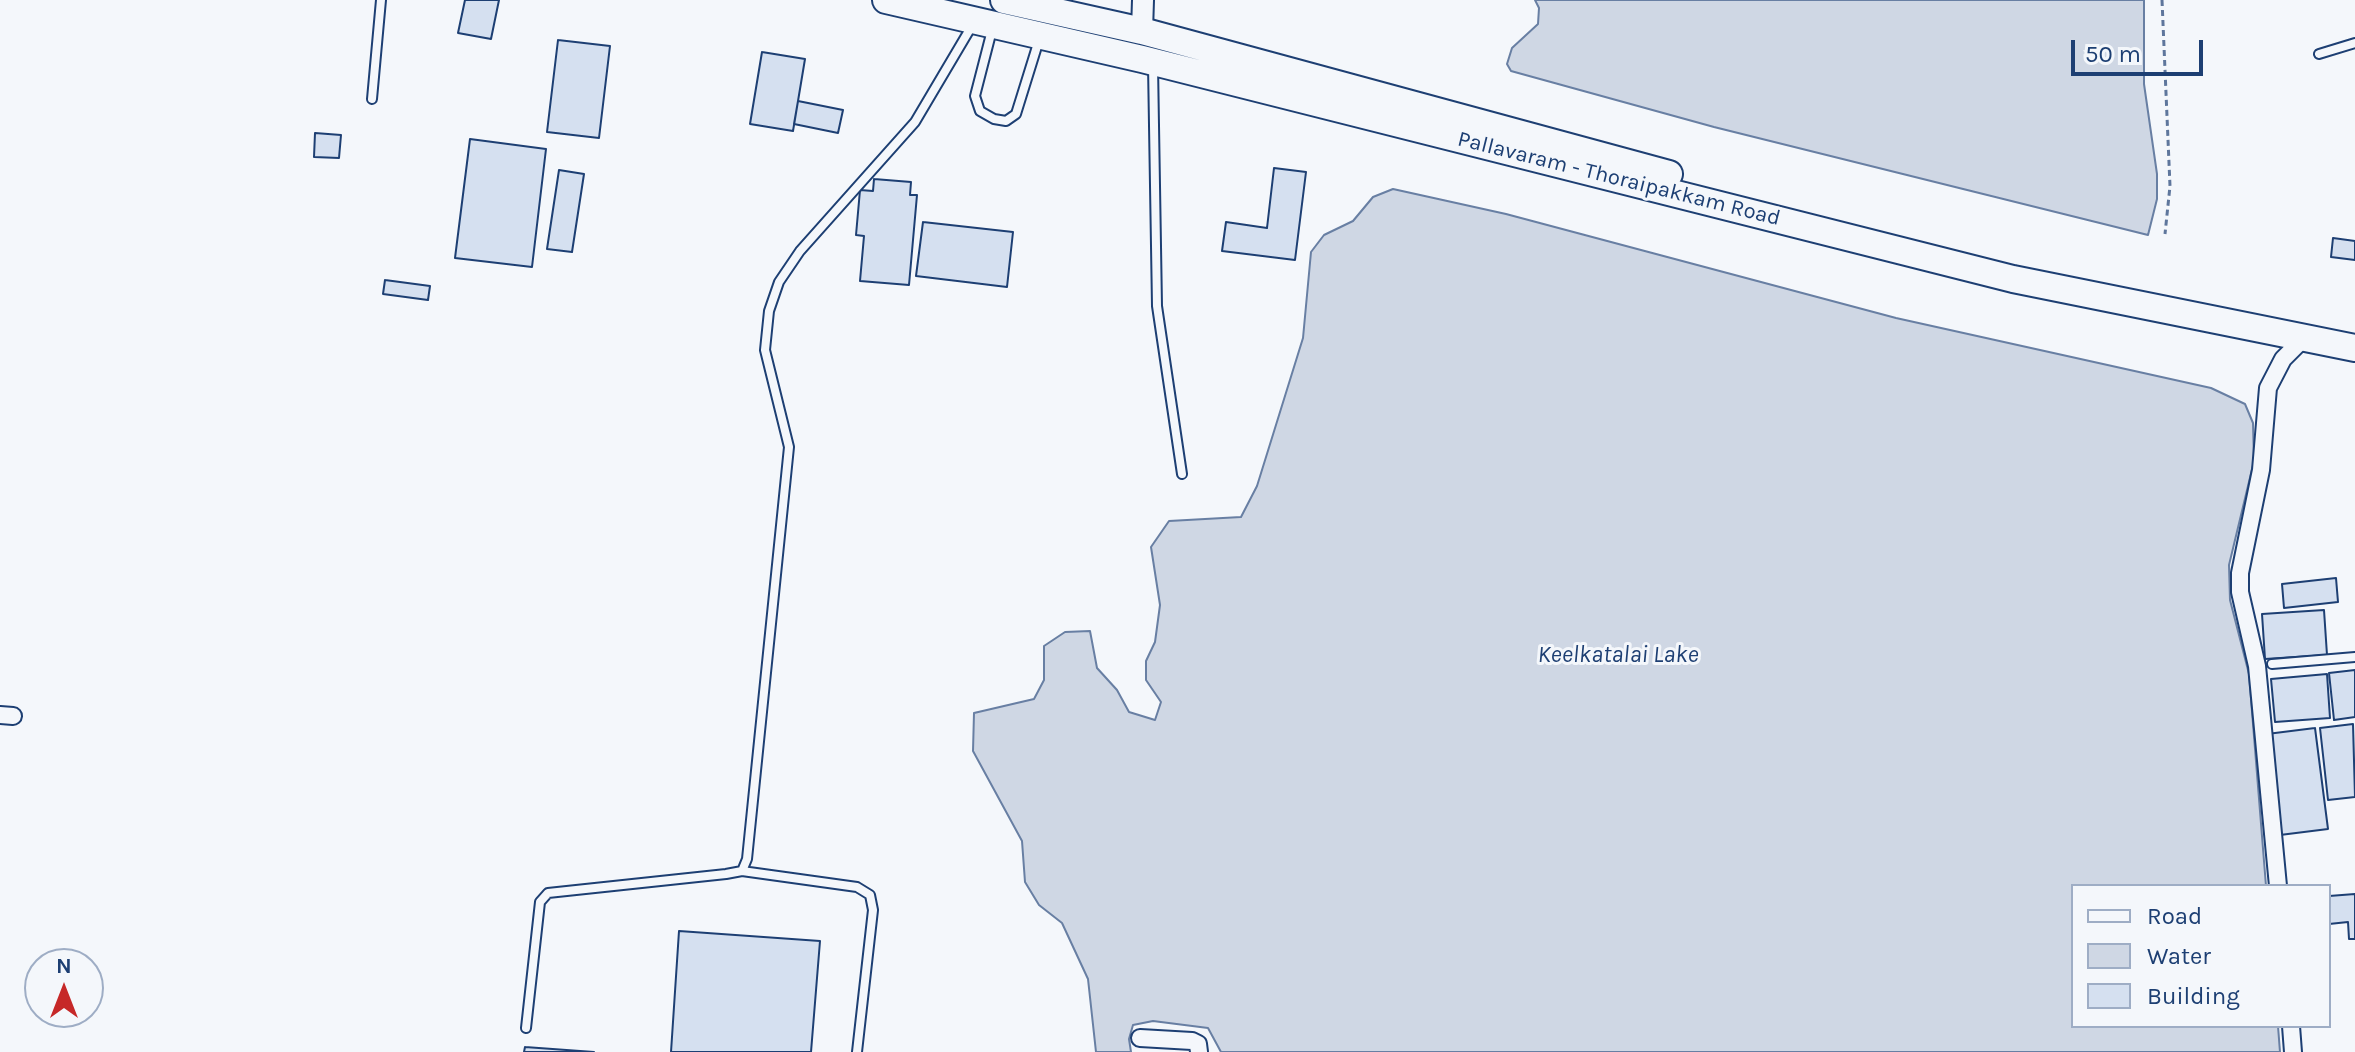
<!DOCTYPE html>
<html>
<head>
<meta charset="utf-8">
<style>
	body { margin:0 }
	#map { position:relative; width:2355px; height:1052px; overflow:hidden; background:#f4f7fb; font-family:Karla,sans-serif }
	canvas { display:block }
	.legend { position:absolute; left:2071px; top:884px; width:260px; height:144px; box-sizing:border-box; background:#f4f7fb; border:2px solid #9eadc5; margin:0; padding:10px 14px; list-style:none; font-size:24px; color:#1d3f73 }
	.legend li { display:flex; align-items:center; gap:16px; height:40px }
	.legend b { width:40px; border:2px solid #9eadc5 }
	.north { position:absolute; left:24px; top:948px; width:80px; height:80px; box-sizing:border-box; background:#f4f7fb; border:2px solid #9eadc5; border-radius:50%; rotate:0deg; font-size:22px; font-weight:700; line-height:32px; text-align:center; color:#1d3f73 }
	.north::after { content:''; display:block; margin:auto; width:28px; height:36px; background:#c62828; clip-path:polygon(50% 0,100% 100%,50% 72%,0 100%) }
	.scale { position:absolute; left:2071px; top:40px; width:132px; height:36px; box-sizing:border-box; border:4px solid #1d3f73; border-top:0; padding-left:10px; font-size:24px; line-height:28px; white-space:nowrap; color:#1d3f73; -webkit-text-stroke:6px #f4f7fb; paint-order:stroke }
</style>
</head>
<body>
<div id="map">
<canvas width="2355" height="1052"></canvas>
<ul class="legend">
<li><b style="height:10px;background:#f4f7fb"></b>Road</li>
<li><b style="height:22px;background:#cfd7e4"></b>Water</li>
<li><b style="height:22px;background:#d5e0f0"></b>Building</li>
</ul>
<div class="north">N</div>
<div class="scale">50 m</div>
</div>
<script>
const c = document.querySelector('canvas').getContext('2d');
c.lineJoin = 'round';
function paint(path, color) { c.fillStyle = color; c.fill(path, 'evenodd'); }
const toPath = rows => new Path2D(rows.map(r => 'M' + r).join(''));
function trace(path, color, width, dash) { c.strokeStyle = color; c.lineWidth = width; c.lineCap = dash ? 'butt' : 'round'; c.setLineDash(dash || []); c.stroke(path); }
function label(font, color, halo, rows, align = 'center') {
  c.font = font + ' Karla,sans-serif'; c.lineWidth = 6; c.setLineDash([]); c.textBaseline = 'middle'; c.strokeStyle = halo; c.fillStyle = color; for (const [text, x, y, turn = 0] of rows) {
    c.save(); c.translate(x, y); c.rotate((+turn || 0) * Math.PI / 180); c.textAlign = isNaN(turn) ? turn : align; if (halo) c.strokeText(text, 0, 0); c.fillText(text, 0, 0); c.restore();
  }
}
const water = toPath([
	[1535,0,2144,0,2144,84,2157,174,2157,199,2148,235,1714,127,1511,71,1507,64,1512,48,1538,24,1539,8,1535,0],
	[1393,189,1506,214,1896,318,2211,388,2245,404,2253,423,2254,461,2229,565,2230,600,2249,674,2266,886,2073,886,2073,1026,2278,1026,2280,1052,1221,1052,1208,1028,1153,1021,1133,1025,1129,1039,1131,1052,1096,1052,1088,979,1062,923,1039,905,1025,882,1022,841,973,751,974,713,1034,699,1044,680,1044,646,1065,632,1090,631,1097,668,1117,690,1129,712,1155,720,1161,702,1146,680,1146,661,1155,642,1160,605,1151,547,1169,521,1241,517,1257,486,1303,338,1311,252,1324,235,1353,221,1373,197,1393,189]
]);
const building = toPath([
	[465,0,499,0,491,39,458,33,465,0],
	[558,40,610,46,599,138,547,132,558,40],
	[762,52,805,59,793,131,750,124,762,52],
	[798,101,843,110,838,133,794,124,798,101],
	[315,133,341,135,339,158,314,157,315,133],
	[470,139,546,149,532,267,455,258,470,139],
	[1274,168,1306,172,1295,260,1222,251,1226,222,1267,228,1274,168],
	[559,170,584,174,572,252,547,249,559,170],
	[874,179,911,182,910,195,917,195,909,285,860,281,864,236,856,235,860,190,873,191,874,179],
	[923,222,1013,232,1007,287,916,276,923,222],
	[2333,238,2355,241,2355,260,2331,257,2333,238],
	[385,280,430,286,428,300,383,294,385,280],
	[2336,578,2338,602,2284,608,2282,584,2336,578],
	[2324,610,2327,655,2265,659,2262,614,2324,610],
	[2355,670,2355,717,2334,720,2329,673,2355,670],
	[2327,674,2330,718,2275,722,2271,679,2327,674],
	[2353,724,2355,797,2328,800,2320,728,2353,724],
	[2315,728,2328,829,2280,835,2267,734,2315,728],
	[2355,894,2355,939,2349,939,2348,922,2329,924,2329,896,2355,894],
	[679,931,820,941,811,1052,671,1052,679,931],
	[525,1047,594,1052,524,1052,525,1047]
]);
const path = toPath([
	[2162,0,2170,186,2165,234]
]);
const service = toPath([
	[992,30,975,96,980,111,994,119,1006,121,1016,114,1039,40],
	[2319,54,2355,43],
	[1153,65,1157,306,1182,474],
	[372,99,381,0],
	[2272,664,2355,657],
	[742,871,857,887,870,895,873,910,857,1052],
	[526,1028,540,902,548,893,726,874,742,871,747,859,789,447,765,350,769,311,779,282,800,251,915,122,973,24]
]);
const minor = toPath([
	[0,715,13,716],
	[2278,886,2257,666,2240,592,2240,573,2261,470,2268,388,2283,359,2305,337],
	[2291,1026,2293,1052],
	[1140,1038,1192,1041,1198,1044,1199,1052]
]);
const tertiary = toPath([
	[1142,31,1143,0]
]);
const primary = toPath([
	[886,0,1142,59,2013,279,2355,348],
	[1004,0,1142,31,1669,174]
]);
const streetNames = [
	["Pallavaram - Thoraipakkam Road",1619,179,14]
];
const waterNames = [
	["Keelkatalai Lake",1618,655]
];
paint(water, '#cfd7e4');
trace(water, '#687fa3', 2);
paint(building, '#d5e0f0');
trace(building, '#1d3f73', 2);
trace(service, '#1d3f73', 12);
trace(minor, '#1d3f73', 20);
trace(tertiary, '#1d3f73', 24);
trace(primary, '#1d3f73', 30);
trace(path, '#5e769c', 3, [6, 4]);
trace(service, '#f4f7fb', 8);
trace(minor, '#f4f7fb', 16);
trace(tertiary, '#f4f7fb', 20);
trace(primary, '#f4f7fb', 26);
label('22px', '#1d3f73', '#f4f7fb', streetNames);
label('italic 24px', '#1d3f73', '#f4f7fb', waterNames);
</script>
</body>
</html>
